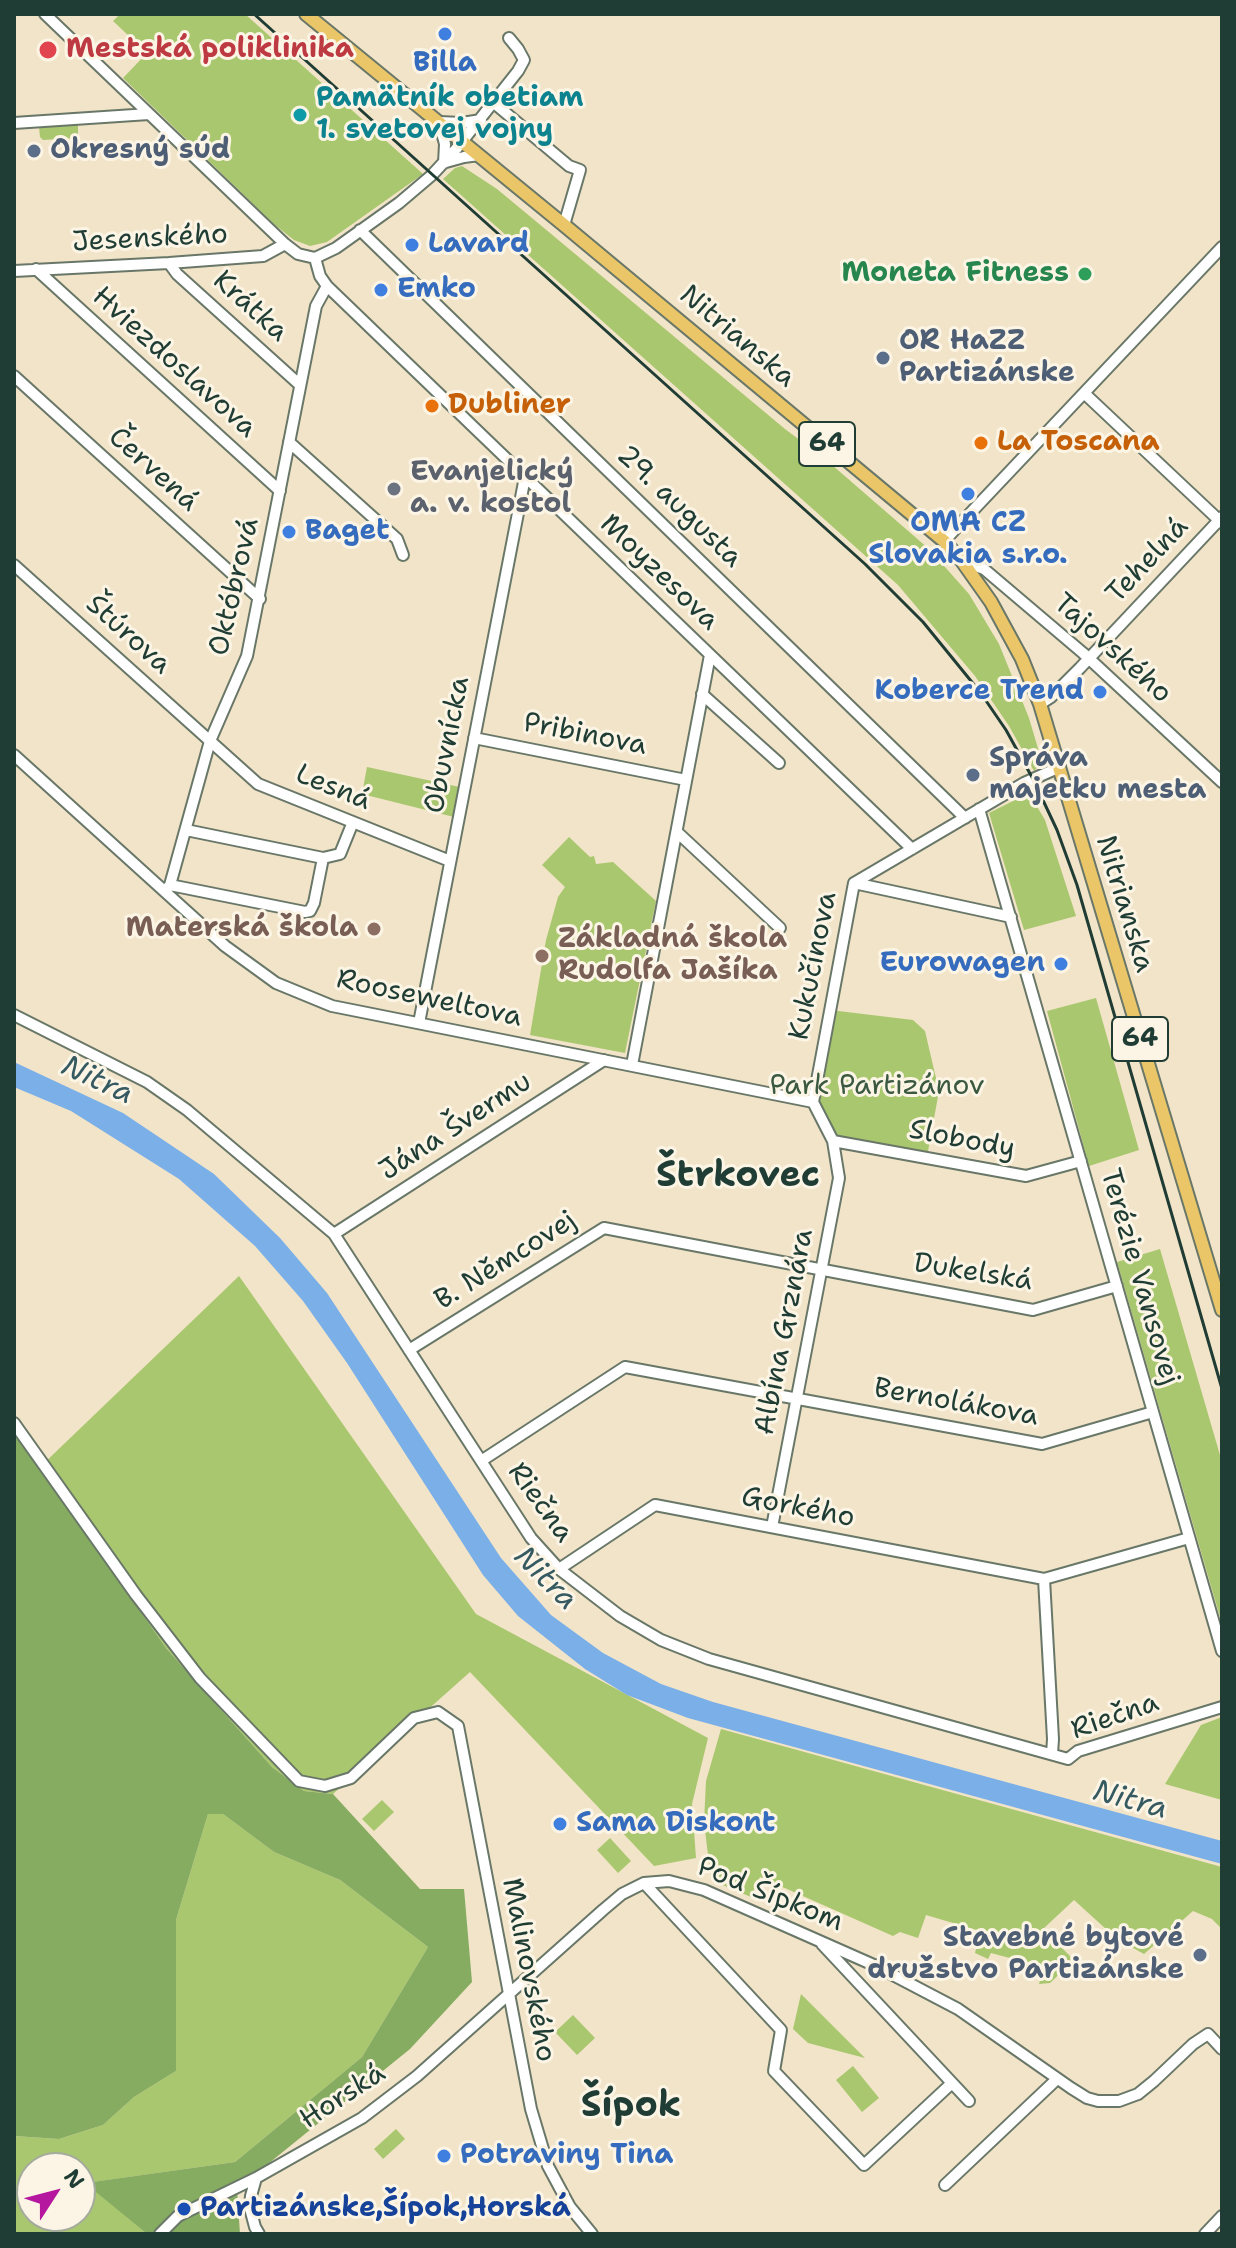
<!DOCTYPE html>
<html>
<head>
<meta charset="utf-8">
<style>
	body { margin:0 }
	#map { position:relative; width:1236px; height:2248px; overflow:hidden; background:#f2e4c8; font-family:"Shantell Sans",sans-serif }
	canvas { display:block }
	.frame { position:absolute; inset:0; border:16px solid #1f3d34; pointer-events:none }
	.north { position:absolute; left:16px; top:2152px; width:80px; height:80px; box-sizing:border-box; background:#fcf5e5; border:2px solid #a4ab9e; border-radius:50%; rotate:54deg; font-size:22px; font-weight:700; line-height:32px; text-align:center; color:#1f3d34 }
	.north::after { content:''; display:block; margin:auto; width:28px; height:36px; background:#b5179e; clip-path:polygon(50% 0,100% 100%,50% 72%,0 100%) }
</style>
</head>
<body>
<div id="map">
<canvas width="1236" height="2248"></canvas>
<div class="frame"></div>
<div class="north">N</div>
</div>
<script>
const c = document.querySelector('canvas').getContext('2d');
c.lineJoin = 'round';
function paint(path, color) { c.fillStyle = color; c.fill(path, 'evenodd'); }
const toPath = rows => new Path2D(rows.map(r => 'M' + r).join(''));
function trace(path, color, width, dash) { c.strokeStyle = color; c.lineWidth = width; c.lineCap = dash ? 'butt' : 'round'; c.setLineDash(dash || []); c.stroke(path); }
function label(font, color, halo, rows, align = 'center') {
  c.font = font + ' "Shantell Sans",sans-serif'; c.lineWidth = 6; c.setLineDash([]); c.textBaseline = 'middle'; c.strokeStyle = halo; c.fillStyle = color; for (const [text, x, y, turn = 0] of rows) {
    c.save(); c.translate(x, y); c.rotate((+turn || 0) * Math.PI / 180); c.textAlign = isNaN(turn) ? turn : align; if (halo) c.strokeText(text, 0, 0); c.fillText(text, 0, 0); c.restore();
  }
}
const green = toPath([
	[120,14,245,14,423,174,327,242,310,246,294,240,275,225,123,78,147,53,113,21],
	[78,125,78,138,43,140,40,137,39,127],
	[462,166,497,189,544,228,785,429,824,458,929,549,969,594,999,644,1029,718,1042,762,1034,771,1009,726,975,676,898,585,443,179,455,168],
	[367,767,469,789,462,819,362,794],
	[1029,793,1045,820,1076,916,1024,930,989,813],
	[569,837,590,857,594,856,596,864,613,862,656,901,625,1053,530,1035,546,940,558,897,565,887,542,865],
	[1096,998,1139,1150,1089,1166,1047,1011],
	[830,1010,913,1020,925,1031,939,1091,927,1157,833,1141,813,1102],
	[1160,1249,1222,1462,1222,1624,1117,1262],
	[239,1276,476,1614,708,1738,692,1804,696,1858,654,1866,470,1672,333,1794,304,1791,272,1767,166,1648,40,1467],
	[1222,1717,1222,1800,1165,1784,1201,1725],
	[721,1729,1222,1867,1222,1929,1212,1919,1193,1911,1144,1954,1117,1939,1074,1900,1043,1929,1074,1960,1050,1983,1039,1984,1043,1967,991,1953,988,1959,975,1953,980,1931,926,1915,918,1938,900,1932,893,1936,760,1877,751,1897,711,1880,704,1822,706,1781],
	[382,1800,394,1812,374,1831,362,1819],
	[208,1814,223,1814,274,1852,340,1880,428,1947,362,2057,235,2162,86,2183,147,2234,14,2234,14,2136,59,2139,103,2125,134,2097,176,2071,176,1920],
	[32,2168,80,2168,80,2216,32,2216],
	[610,1838,631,1861,618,1873,597,1850],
	[801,1994,865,2058,808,2043,793,2029],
	[573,2015,595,2038,577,2055,555,2032],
	[853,2066,879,2098,862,2112,836,2080],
	[396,2129,405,2139,383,2159,374,2149]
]);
const forest = toPath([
	[14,1434,40,1467,166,1648,272,1767,304,1791,333,1794,420,1889,464,1889,472,1982,410,2049,237,2189,240,2234,147,2234,85,2183,235,2162,362,2057,428,1947,340,1880,274,1852,223,1814,208,1814,176,1920,176,2071,134,2097,103,2125,59,2139,14,2136]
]);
const water = toPath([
	[14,1062,123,1113,214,1174,280,1238,327,1293,501,1558,551,1615,603,1653,661,1684,713,1702,1222,1841,1222,1864,688,1718,627,1695,585,1669,518,1616,483,1575,347,1363,303,1301,255,1246,179,1179,71,1111,14,1087]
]);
const minor = toPath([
	[45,14,285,244,298,254,315,258],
	[494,103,569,166,580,170,564,225],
	[14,123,149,114],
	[446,162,464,157,479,155],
	[444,163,445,144,439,122,462,123,481,120],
	[360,230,965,818],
	[315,258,320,276,327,286,912,849],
	[315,258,336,248,399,203,432,175,457,148,518,71,524,60,518,49,509,38],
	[169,263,177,274,300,385],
	[36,269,280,491],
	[14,271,169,263,263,256,285,244],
	[14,376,260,599],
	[1084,393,1222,523],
	[289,442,397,539,403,555],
	[944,541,1222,247],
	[962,561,984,569,1083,653,1222,782],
	[14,565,258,784,450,861],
	[702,694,779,763],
	[1040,704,1051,697,1080,668,1222,517],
	[474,738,686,780],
	[14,755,225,946,276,983,332,1006,813,1102],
	[979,809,1222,1651],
	[186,830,323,858,340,854,353,822],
	[677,832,780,928],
	[854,883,1011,917],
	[170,885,305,912,310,911,314,903,323,858],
	[165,891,170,885,210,741,247,656,316,306,327,286],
	[14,1015,147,1082,187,1110,334,1234,531,1538,559,1569,620,1616,661,1640,709,1659,1068,1759,1078,1751,1222,1707],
	[419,1023,525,477],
	[632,1065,710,655],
	[813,1102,854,883,1024,783,1060,767],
	[833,1141,1026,1176,1081,1161],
	[334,1234,604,1060],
	[409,1350,604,1228,1033,1310,1117,1286],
	[14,1423,136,1595,200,1678,299,1781,325,1786,351,1778,414,1718,438,1712,458,1726,531,2109,548,2166,570,2207,592,2234],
	[481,1461,625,1367,1042,1444,1153,1412],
	[772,1527,839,1178,833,1141,813,1102],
	[559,1569,655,1505,1044,1579,1189,1538],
	[1044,1579,1053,1739,1052,1754],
	[644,1883,781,2030,774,2071,864,2165,952,2083],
	[822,1944,969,2101],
	[945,2185,1057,2079],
	[160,2234,178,2216,256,2178],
	[259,2234,255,2227,250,2208,251,2196,256,2178,362,2118,417,2076,603,1910,622,1894,644,1883,669,1881,704,1890,876,1966,958,2009,1071,2088,1087,2098,1098,2101,1119,2101,1138,2094,1154,2081,1193,2044,1208,2034,1222,2049],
	[1205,2234,1222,2216]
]);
const major = toPath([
	[306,14,564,225,944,541,962,561,991,602,1022,659,1040,704,1222,1310]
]);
const rail = toPath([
	[254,14,865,564,923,622,980,692,1006,730,1033,779,1057,830,1077,885,1222,1389]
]);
const markers = [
	[445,34,8,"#3f7fe0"],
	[48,50,10,"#e0444e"],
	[300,115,8,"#0f9aa8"],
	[34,151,8,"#5c6f8a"],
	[412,245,8,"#3f7fe0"],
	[1085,274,8,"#2e9e5b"],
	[381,290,8,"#3f7fe0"],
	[883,358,8,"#5c6f8a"],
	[432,406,8,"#e8710a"],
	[981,443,8,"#e8710a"],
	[394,489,8,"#6b7280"],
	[968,494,8,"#3f7fe0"],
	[289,532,8,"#3f7fe0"],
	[1100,692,8,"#3f7fe0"],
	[973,775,8,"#5c6f8a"],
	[374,929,8,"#8d6e63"],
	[542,956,8,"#8d6e63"],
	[1061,964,8,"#3f7fe0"],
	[560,1824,8,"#3f7fe0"],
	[1200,1955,8,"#5c6f8a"],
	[444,2156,8,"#3f7fe0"],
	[184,2209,8,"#1a4fb4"]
];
const shields = [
	[827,444,56],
	[1140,1039,56]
];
const shieldNames = [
	["64",827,444],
	["64",1140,1039]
];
const healthNames = [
	["Mestská poliklinika",66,50]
];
const shopNames = [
	["Billa",445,64,"center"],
	["Lavard",428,245],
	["Emko",397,290],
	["OMA CZ",968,524,"center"],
	["Slovakia s.r.o.",968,556,"center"],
	["Baget",305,532],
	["Koberce Trend",1084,692,"right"],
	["Eurowagen",1045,964,"right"],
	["Sama Diskont",576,1824],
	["Potraviny Tina",460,2156]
];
const cultureNames = [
	["Pamätník obetiam",316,99],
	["1. svetovej vojny",316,131]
];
const serviceNames = [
	["Okresný súd",50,151],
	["OR HaZZ",899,342],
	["Partizánske",899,374],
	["Správa",989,759],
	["majetku mesta",989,791],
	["Stavebné bytové",1184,1939,"right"],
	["družstvo Partizánske",1184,1971,"right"]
];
const streetNames = [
	["Jesenského",150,239,-3],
	["Krátka",250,307,42],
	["Nitrianska",737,337,40],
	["Hviezdoslavova",174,363,42],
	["Červená",153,470,42],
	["29. augusta",679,507,44],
	["Tehelná",1148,561,-47],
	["Moyzesova",659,573,44],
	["Októbrová",235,587,-77],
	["Štúrova",128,635,42],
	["Tajovského",1112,649,42],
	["Pribinova",585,735,11],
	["Obuvnícka",448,745,-79],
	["Lesná",333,788,22],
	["Nitrianska",1124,904,73],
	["Kukučínova",814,966,-79],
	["Rooseweltova",429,999,12],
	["Jána Švermu",456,1127,-33],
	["Slobody",962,1140,11],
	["B. Němcovej",506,1261,-32],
	["Dukelská",973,1273,9],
	["Terézie Vansovej",1139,1277,74],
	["Albína Grznára",785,1332,-79],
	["Bernolákova",956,1403,10],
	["Riečna",540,1503,54],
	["Gorkého",798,1508,11],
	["Riečna",1115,1717,-19],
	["Pod Šípkom",770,1895,22],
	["Malinovského",528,1970,79],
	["Horská",343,2097,-33]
];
const leisureNames = [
	["Moneta Fitness",1069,274]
];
const foodNames = [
	["Dubliner",448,406],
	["La Toscana",997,443]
];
const worshipNames = [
	["Evanjelický",410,473],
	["a. v. kostol",410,505]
];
const educationNames = [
	["Materská škola",358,929],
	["Základná škola",558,940,"left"],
	["Rudolfa Jašíka",558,972,"left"]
];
const parkNames = [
	["Park Partizánov",877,1087]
];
const transitNames = [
	["Partizánske,Šípok,Horská",200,2209]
];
const waterNames = [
	["Nitra",97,1081,25],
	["Nitra",545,1579,45],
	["Nitra",1130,1801,15]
];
const districtNames = [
	["Štrkovec",738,1177],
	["Šípok",631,2107]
];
paint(green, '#a9c76e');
paint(forest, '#86ac61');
paint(water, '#7bafe8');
trace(minor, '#697768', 14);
trace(major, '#697768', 16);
trace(minor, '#fff', 10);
trace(major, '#ebc669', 12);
trace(rail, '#1f3d34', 3);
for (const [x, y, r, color] of markers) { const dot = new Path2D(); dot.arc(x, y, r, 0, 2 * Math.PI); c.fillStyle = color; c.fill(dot); trace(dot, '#fcf5e5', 3); }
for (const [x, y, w] of shields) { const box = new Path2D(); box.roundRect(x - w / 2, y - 22, w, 44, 6); c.fillStyle = '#fcf5e5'; c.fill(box); trace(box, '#1f3d34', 2); }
label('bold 26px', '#1f3d34', null, shieldNames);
label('bold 28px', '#be3a42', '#fcf5e5', healthNames, 'left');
label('bold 28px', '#366cbe', '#fcf5e5', shopNames, 'left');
label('bold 28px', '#0d838f', '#fcf5e5', cultureNames, 'left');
label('bold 28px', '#4e5e75', '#fcf5e5', serviceNames, 'left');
label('28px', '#1f3d34', '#fcf5e5', streetNames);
label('bold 28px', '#27864d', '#fcf5e5', leisureNames, 'right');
label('bold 28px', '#c56008', '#fcf5e5', foodNames, 'left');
label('bold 28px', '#5b616d', '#fcf5e5', worshipNames, 'left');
label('bold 28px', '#785e54', '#fcf5e5', educationNames, 'right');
label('28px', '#3b5940', '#fcf5e5', parkNames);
label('bold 28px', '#164399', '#fcf5e5', transitNames, 'left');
label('italic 30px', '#365a61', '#fcf5e5', waterNames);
label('bold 36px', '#1f3d34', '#fcf5e5', districtNames);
</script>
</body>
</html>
